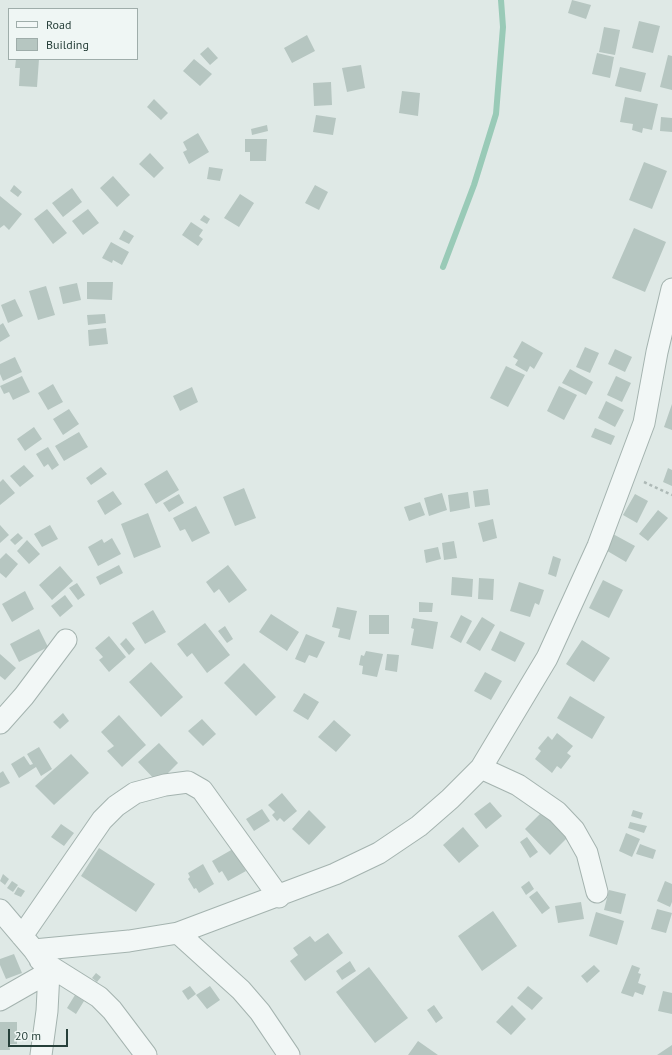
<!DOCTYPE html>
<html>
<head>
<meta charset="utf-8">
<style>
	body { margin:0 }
	#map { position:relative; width:672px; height:1055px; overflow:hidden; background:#dfe9e6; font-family:"PT Sans",sans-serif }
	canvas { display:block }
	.legend { position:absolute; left:8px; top:8px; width:130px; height:52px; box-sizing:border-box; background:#eff6f4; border:1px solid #9fadaa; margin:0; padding:5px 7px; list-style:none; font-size:12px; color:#27403a }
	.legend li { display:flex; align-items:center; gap:8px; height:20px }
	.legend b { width:20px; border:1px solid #9fadaa }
	.scale { position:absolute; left:8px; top:1029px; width:60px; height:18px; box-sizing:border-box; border:2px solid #27403a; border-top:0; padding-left:5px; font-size:12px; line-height:14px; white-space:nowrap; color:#27403a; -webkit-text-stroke:3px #eff6f4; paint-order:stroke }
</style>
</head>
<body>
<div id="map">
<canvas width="672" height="1055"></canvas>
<ul class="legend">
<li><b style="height:5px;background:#f2f7f6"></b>Road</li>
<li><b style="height:11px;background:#b6c6c1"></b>Building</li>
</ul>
<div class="scale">20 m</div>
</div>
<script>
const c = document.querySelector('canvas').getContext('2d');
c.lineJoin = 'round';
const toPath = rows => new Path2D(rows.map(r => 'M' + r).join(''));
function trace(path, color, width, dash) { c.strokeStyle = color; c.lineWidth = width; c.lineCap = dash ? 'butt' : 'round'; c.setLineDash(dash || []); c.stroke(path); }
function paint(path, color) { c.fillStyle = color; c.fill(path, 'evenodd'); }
const stream = toPath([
	[443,267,474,185,496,114,503,27,501,0]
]);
const building = toPath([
	[572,0,591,5,586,19,568,13],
	[639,21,660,26,653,53,632,48],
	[604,27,620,30,615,55,599,52],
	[307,35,315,51,292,63,284,48],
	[208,47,218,58,210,65,200,54],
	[597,53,614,57,610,78,592,74],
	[668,55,672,56,672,90,660,87],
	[16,59,39,59,37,87,19,86,20,68,15,68],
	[194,59,212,74,200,86,183,71],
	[361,65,365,88,347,92,342,68],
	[620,67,646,73,641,92,615,86],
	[331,82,332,105,314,106,313,83],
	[402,91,420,93,418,116,399,113],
	[625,97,658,104,652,130,643,128,642,133,632,130,633,124,620,122],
	[154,99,168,113,161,120,147,107],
	[316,115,336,118,333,135,313,132],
	[661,117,672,118,672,132,660,131],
	[267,125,268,131,252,135,251,129],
	[198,133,209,152,189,164,183,152,187,150,183,142],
	[245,139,267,139,266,161,250,161,250,152,245,152],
	[150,153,164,168,154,178,139,164],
	[644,162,667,171,652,209,629,200],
	[209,167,223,169,220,181,207,179],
	[113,176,130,195,117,207,100,188],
	[14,185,22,192,18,197,10,191],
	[315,185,328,192,319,210,305,203],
	[72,188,82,202,63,217,52,203],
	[240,194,254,203,239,227,224,218],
	[0,196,22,214,9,230,4,225,0,228],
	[47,209,67,233,53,244,34,219],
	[88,209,99,223,83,235,72,221],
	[204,215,210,219,207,224,200,220],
	[191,222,203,230,199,236,203,239,198,246,182,235],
	[634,228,666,242,645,292,612,278],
	[124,230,134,236,129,244,119,239],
	[111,242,129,252,122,265,113,260,112,263,102,258],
	[87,282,113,282,112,300,87,299],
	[77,283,81,300,63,304,59,287],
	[46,286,55,315,38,320,29,291],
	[15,299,23,316,8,323,1,305],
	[105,314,106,323,88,325,87,315],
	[3,323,10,336,0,342,0,325],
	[106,328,108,344,89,346,88,330],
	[522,341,543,353,534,369,530,366,527,372,515,365,518,360,513,357],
	[585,347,599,353,590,373,576,367],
	[615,349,632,357,625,372,608,364],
	[15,357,22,372,3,381,0,374,0,364],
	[506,366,525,375,508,407,490,398],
	[570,369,593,382,586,395,562,383],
	[22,376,30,392,13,400,9,392,4,394,0,386],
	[616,376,631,383,622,402,607,395],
	[53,384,63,402,48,410,38,393],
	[559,386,577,395,564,420,547,411],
	[192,387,198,402,180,411,173,396],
	[606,401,624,410,615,427,598,418],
	[672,404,672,430,664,427],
	[69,409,79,424,63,435,53,419],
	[34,427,42,439,25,451,17,439],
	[595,428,615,436,611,445,591,437],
	[79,432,88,447,64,461,55,446],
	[48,447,59,465,52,470,48,464,44,467,36,454],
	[24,465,34,476,20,487,10,476],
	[101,467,107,474,91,485,86,478],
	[668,468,672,470,672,486,663,482],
	[167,470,179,490,156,504,144,484],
	[3,479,15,493,0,505,0,482],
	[244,488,256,518,235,526,223,497],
	[488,489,490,505,475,507,473,491],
	[113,491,122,504,105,515,97,501],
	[468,492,470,508,450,512,448,495],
	[442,493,447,510,429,516,424,498],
	[179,494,184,503,169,512,163,503],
	[635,494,648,501,637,523,623,515],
	[420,502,425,515,409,521,404,507],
	[196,506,210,533,192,542,185,529,180,531,173,518],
	[658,510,668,518,648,541,639,534],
	[148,513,161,547,134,558,121,524],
	[493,519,497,538,483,542,478,523],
	[0,525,9,535,0,543],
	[50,525,58,539,42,547,34,534],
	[18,533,23,538,15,545,10,540],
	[613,534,635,546,626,562,604,549],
	[112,538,121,554,98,566,88,547,102,539,104,543],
	[27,540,40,554,29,564,17,551],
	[454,541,457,558,444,560,442,543],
	[438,547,441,559,426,563,424,550],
	[6,553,18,564,6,578,0,573,0,559],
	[553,556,561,559,556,577,548,574],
	[119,565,123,573,100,585,96,577],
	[228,565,247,590,229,603,219,589,214,593,206,582],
	[60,566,73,581,52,600,39,585],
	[452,577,473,579,472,597,451,595],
	[479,578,494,579,493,600,478,599],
	[603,580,623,590,609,618,589,608],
	[519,582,544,590,539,605,535,603,530,617,510,611],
	[77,583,85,595,78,600,69,588],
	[25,591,34,609,12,622,2,604],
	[65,595,73,606,60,617,51,606],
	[419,602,433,603,432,612,419,612],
	[337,607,357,611,350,640,338,637,340,629,332,627],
	[153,610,166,632,145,644,132,623],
	[271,614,299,632,287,651,259,632],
	[369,615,389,615,389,634,369,634],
	[461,615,472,621,461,643,450,637],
	[482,617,495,625,480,651,466,643],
	[413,618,438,622,433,649,411,645,414,629,411,628],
	[205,623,230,655,207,673,192,653,187,657,177,644],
	[225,626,233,639,227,643,218,631],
	[39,629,48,647,19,662,10,644],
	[500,631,525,643,515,662,491,650],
	[306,634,325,642,317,658,309,655,305,663,295,659],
	[109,636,126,657,109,672,99,660,103,657,95,648],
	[126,638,135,649,129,655,120,644],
	[582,640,610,658,594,682,566,664],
	[366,651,383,654,377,677,362,674,363,666,359,665,361,655,364,656],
	[0,654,16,668,5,680,0,676],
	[387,654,399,655,397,672,385,670],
	[151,662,183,697,161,717,129,682],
	[244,663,276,697,256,716,224,683],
	[485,672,502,681,491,700,474,691],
	[304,693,319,702,308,720,293,711],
	[570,696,605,717,592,739,557,718],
	[63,713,69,721,60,729,53,722],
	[119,715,146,745,122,767,107,751,114,746,101,732],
	[202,719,216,734,203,746,188,731],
	[334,720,351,735,336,752,318,737],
	[557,733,573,746,567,753,571,756,561,769,557,766,552,773,535,759,541,751,538,748,548,736,552,740],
	[159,743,178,763,158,783,138,762],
	[39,747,52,769,41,776,36,767,19,778,11,764,24,756,30,765,33,764,27,754],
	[71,754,89,773,54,805,35,786],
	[3,771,10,783,0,788,0,773],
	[282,793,297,811,284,822,280,818,277,821,272,815,275,812,268,805],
	[490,802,502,816,486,829,474,814],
	[262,809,270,821,254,831,246,819],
	[309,810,326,827,309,845,292,829],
	[633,810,643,813,641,819,631,816],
	[542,812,567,838,550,855,525,829],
	[630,822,647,826,644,833,628,828],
	[61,824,74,833,64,846,51,837],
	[463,827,479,846,459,863,443,845],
	[626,833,640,839,632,857,619,851],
	[527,837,538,852,530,858,520,842],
	[640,844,656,850,653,859,636,854],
	[99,848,155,884,136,912,81,876],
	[233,849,246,871,228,881,222,871,219,873,212,861],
	[203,864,214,884,199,893,196,888,194,889,188,879,190,877,188,873],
	[3,874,9,879,5,885,0,881],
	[12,881,18,885,13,892,7,888],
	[529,881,534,889,526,895,521,887],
	[665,881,672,884,672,902,670,907,657,901],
	[18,887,25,891,21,897,14,894],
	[609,890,626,894,621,914,604,910],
	[537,891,550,908,542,914,529,897],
	[581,902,584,919,558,923,555,906],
	[657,909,672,913,666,933,651,929],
	[493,911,517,946,482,971,458,936],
	[596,912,624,921,617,945,589,936],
	[328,933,343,953,305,981,290,961,298,955,293,948,310,936,315,942],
	[14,954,22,973,6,979,0,965,0,959],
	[350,961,356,971,342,980,336,971],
	[594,965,600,971,587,983,581,976],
	[632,965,640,968,638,973,641,974,638,983,646,986,643,995,635,992,633,997,621,993],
	[369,967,408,1018,375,1043,336,992],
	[96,973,101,977,97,982,92,978],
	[190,986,196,994,188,1000,182,991],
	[210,986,220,1000,207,1009,196,995],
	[528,986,543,998,532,1010,517,998],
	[663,991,672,993,672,1014,658,1011],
	[75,995,84,1001,76,1014,67,1008],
	[434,1005,443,1018,436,1023,427,1010],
	[512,1005,526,1019,511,1035,496,1022],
	[0,1022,17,1022,17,1044,9,1044,10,1050,0,1050],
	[418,1041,438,1055,408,1055],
	[672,1045,672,1055,657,1055]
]);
const path = toPath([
	[644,482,672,495]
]);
const minor = toPath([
	[0,723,24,696,66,640],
	[481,768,518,785,557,812,574,830,587,853,597,892],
	[0,910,34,950,49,972,47,1011,41,1055],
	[178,933,335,874,379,853,419,826,450,799,481,768,547,658,598,546,644,423,657,352,672,289],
	[22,936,102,820,116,806,135,793,165,785,188,782,202,790,279,897],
	[34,950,129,941,178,933,241,990,260,1012,289,1055],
	[40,960,99,997,112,1010,146,1055],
	[0,1000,49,972]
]);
trace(stream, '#99cab7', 6);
paint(building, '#b6c6c1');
trace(minor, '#a4b3af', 23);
trace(path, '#adb9b6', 2.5, [3, 3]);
trace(minor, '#f2f7f6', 21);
</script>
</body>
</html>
